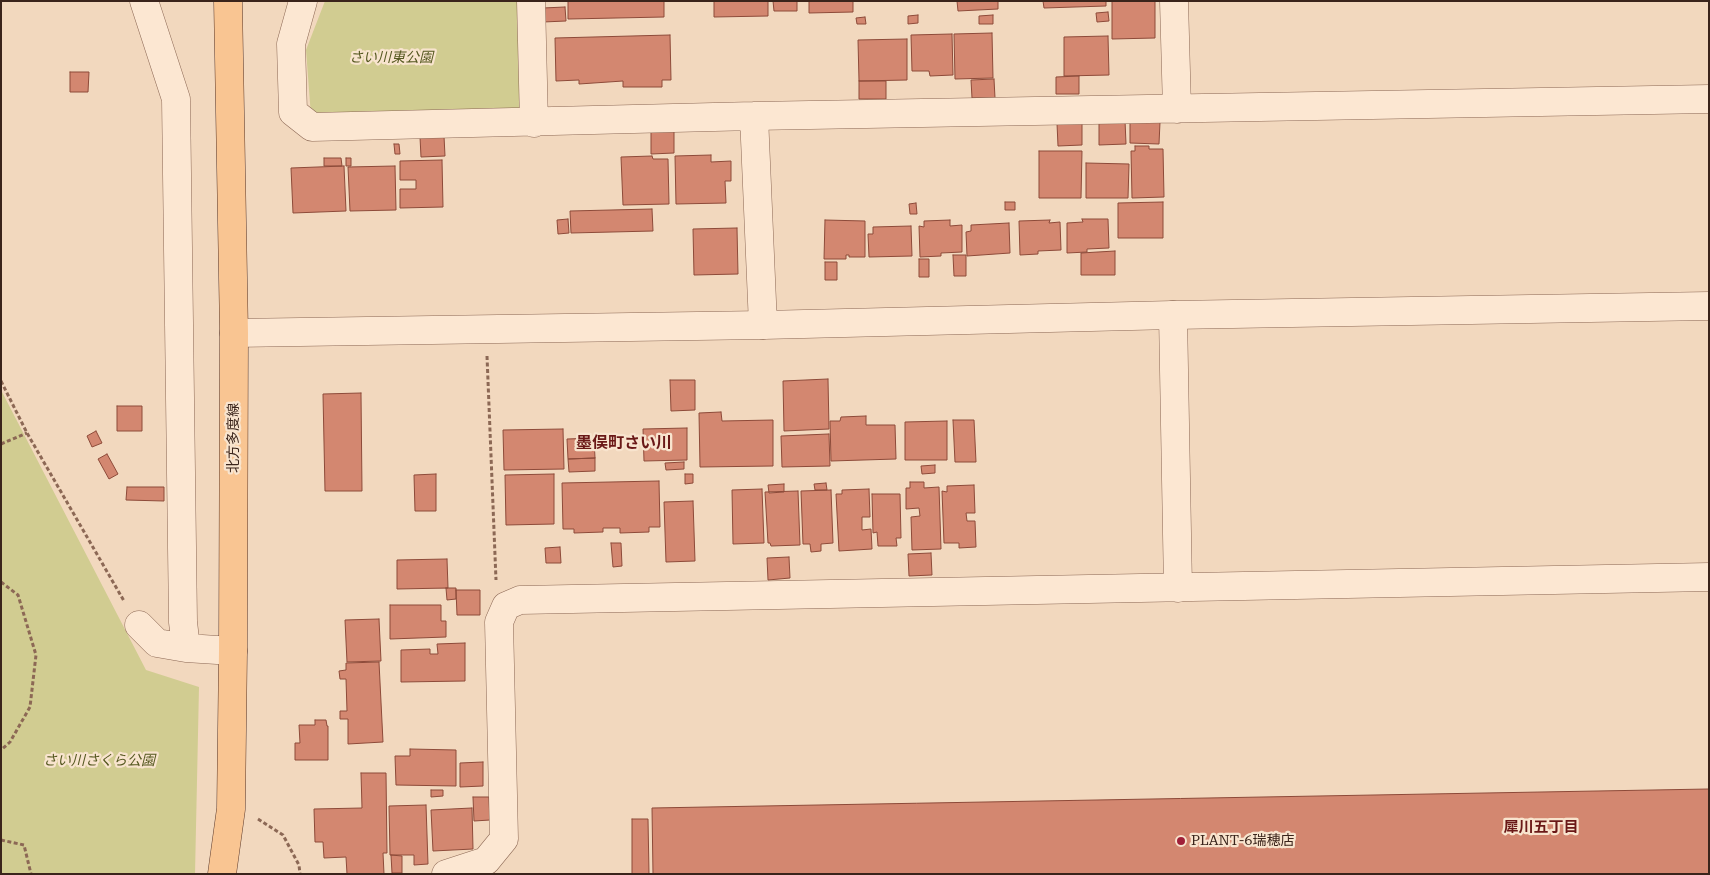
<!DOCTYPE html>
<html>
<head>
<meta charset="utf-8">
<style>
	body { margin:0 }
	#map { position:relative; width:1710px; height:875px; overflow:hidden; background:#f2d8be; font-family:"Roboto Serif",serif }
	canvas { display:block }
	.frame { position:absolute; inset:0; border:2px solid #3a241b; pointer-events:none }
</style>
</head>
<body>
<div id="map">
<canvas width="1710" height="875"></canvas>
<div class="frame"></div>
</div>
<script>
const c = document.querySelector('canvas').getContext('2d');
c.lineJoin = 'round';
function paint(path, color) { c.fillStyle = color; c.fill(path, 'evenodd'); }
const toPath = rows => new Path2D(rows.map(r => 'M' + r).join(''));
function trace(path, color, width, dash) { c.strokeStyle = color; c.lineWidth = width; c.lineCap = dash ? 'butt' : 'round'; c.setLineDash(dash || []); c.stroke(path); }
function label(font, color, halo, rows, align = 'center') {
  c.font = font + ' "Roboto Serif","Noto Sans JP",serif'; c.lineWidth = 4.5; c.setLineDash([]); c.textBaseline = 'middle'; c.strokeStyle = halo; c.fillStyle = color; for (const [text, x, y, turn = 0] of rows) {
    c.save(); c.translate(x, y); c.rotate((+turn || 0) * Math.PI / 180); c.textAlign = isNaN(turn) ? turn : align; if (halo) c.strokeText(text, 0, 0); c.fillText(text, 0, 0); c.restore();
  }
}
const green = toPath([
	[325,1,520,1,522,112,311,116,306,50],
	[1,390,146,670,199,687,195,874,1,874]
]);
const building = toPath([
	[568,1,664,1,664,17,568,19,568,1],
	[714,1,768,1,768,16,714,17,714,1],
	[773,1,797,1,797,11,774,11,773,1],
	[809,1,853,1,853,12,809,13,809,1],
	[957,1,998,1,998,9,958,11,957,1],
	[1043,1,1106,1,1106,6,1044,8,1043,1],
	[1112,1,1155,1,1155,38,1112,39,1112,1],
	[565,7,566,21,543,22,543,8,565,7],
	[1108,12,1109,21,1097,22,1096,13,1108,12],
	[918,15,918,23,908,24,908,16,918,15],
	[993,15,993,24,979,24,979,16,993,15],
	[865,17,866,24,857,24,856,18,865,17],
	[992,33,993,78,955,79,954,34,992,33],
	[952,34,953,75,930,76,929,71,912,71,911,35,952,34],
	[670,35,671,80,662,80,662,87,623,87,623,81,579,84,579,80,556,81,555,38,670,35],
	[1108,36,1109,75,1064,76,1064,37,1108,36],
	[907,39,907,80,859,81,858,40,907,39],
	[70,72,89,72,88,92,70,92,70,72],
	[1079,76,1079,94,1056,94,1056,77,1079,76],
	[994,79,995,98,972,98,971,80,994,79],
	[859,81,886,81,886,99,859,99,859,81],
	[1125,120,1126,144,1099,145,1099,121,1125,120],
	[1130,122,1160,122,1159,144,1130,143,1130,122],
	[1057,123,1082,123,1082,145,1058,146,1057,123],
	[674,131,674,153,651,154,651,132,674,131],
	[444,136,445,156,421,157,420,137,444,136],
	[394,144,399,144,400,154,395,154,394,144],
	[1135,146,1149,146,1149,149,1163,149,1164,197,1132,198,1131,151,1135,151,1135,146],
	[1039,151,1082,151,1081,198,1039,198,1039,151],
	[711,155,711,162,731,161,731,181,725,181,726,203,676,204,675,156,711,155],
	[652,156,653,159,668,159,669,204,623,205,621,157,652,156],
	[324,158,341,158,342,166,324,166,324,158],
	[346,158,351,158,351,166,346,166,346,158],
	[442,160,443,207,400,208,400,189,416,189,416,180,400,180,400,161,442,160],
	[1086,163,1129,164,1128,198,1086,198,1086,163],
	[344,166,346,211,293,213,291,168,344,166],
	[395,166,396,210,350,211,348,167,395,166],
	[1005,202,1015,202,1015,210,1005,210,1005,202],
	[1163,202,1163,238,1118,238,1118,203,1163,202],
	[916,203,917,214,910,214,909,204,916,203],
	[652,209,653,231,571,233,570,211,652,209],
	[568,219,569,233,558,234,557,220,568,219],
	[1082,219,1108,219,1109,248,1087,249,1087,252,1067,253,1067,223,1083,222,1082,219],
	[825,220,865,221,865,257,849,257,849,255,846,255,846,259,824,259,825,220],
	[950,220,950,226,962,225,962,252,941,253,941,256,920,257,919,226,924,227,924,221,950,220],
	[1050,220,1049,223,1060,222,1061,250,1038,251,1038,254,1020,255,1019,221,1050,220],
	[1009,223,1010,253,967,256,966,232,971,231,971,225,1009,223],
	[911,226,912,256,869,257,868,234,873,234,873,227,911,226],
	[737,228,738,274,694,275,693,229,737,228],
	[1115,251,1115,275,1081,275,1081,253,1115,251],
	[953,255,966,255,966,276,954,276,953,255],
	[919,259,929,259,929,277,919,277,919,259],
	[825,262,837,262,837,280,825,280,825,262],
	[828,379,829,429,784,431,783,381,828,379],
	[670,380,695,380,695,410,671,411,670,380],
	[361,393,362,491,325,491,323,394,361,393],
	[117,406,142,406,142,431,117,431,117,406],
	[721,412,722,421,773,420,773,466,700,467,699,413,721,412],
	[866,416,866,425,895,425,896,459,831,461,830,421,840,421,841,417,866,416],
	[953,420,974,420,976,462,955,462,953,420],
	[947,421,947,460,905,460,905,422,947,421],
	[687,428,687,460,644,461,643,429,687,428],
	[563,429,564,469,504,470,503,430,563,429],
	[96,431,102,443,92,447,87,436,96,431],
	[829,434,830,466,782,467,781,436,829,434],
	[594,438,595,458,568,459,567,439,594,438],
	[107,454,118,474,109,479,98,459,107,454],
	[595,458,595,471,569,472,568,459,595,458],
	[684,462,684,469,666,470,665,463,684,462],
	[935,465,935,473,922,474,921,466,935,465],
	[436,474,436,511,415,511,414,475,436,474],
	[554,474,554,524,506,525,505,475,554,474],
	[685,474,693,474,693,483,685,484,685,474],
	[659,481,660,527,649,527,649,532,620,533,620,528,603,528,603,532,574,533,574,529,563,529,562,483,659,481],
	[910,482,924,482,924,488,939,487,941,549,912,550,911,517,920,516,919,508,906,509,906,488,910,488,910,482],
	[826,483,827,490,815,490,814,484,826,483],
	[784,484,784,492,769,493,768,485,784,484],
	[974,485,975,513,966,513,967,521,975,521,976,547,959,548,959,543,944,543,942,491,947,492,947,486,974,485],
	[127,487,164,487,164,501,126,500,127,487],
	[762,489,764,543,733,544,732,490,762,489],
	[869,489,870,517,862,517,862,530,871,529,872,549,839,551,836,494,842,494,842,490,869,489],
	[831,490,833,543,821,544,821,551,811,552,810,544,803,544,801,491,831,490],
	[798,491,800,545,771,546,770,543,768,543,765,492,798,491],
	[872,494,900,494,901,538,896,538,897,546,878,546,877,532,873,533,872,494],
	[693,501,695,561,666,562,664,502,693,501],
	[611,543,621,543,622,566,613,567,611,543],
	[560,547,561,563,546,563,545,548,560,547],
	[931,553,932,575,909,576,908,554,931,553],
	[789,557,790,578,768,580,767,558,789,557],
	[447,559,448,588,397,589,397,560,447,559],
	[446,588,456,588,456,599,447,600,446,588],
	[456,590,480,590,480,615,457,615,456,590],
	[390,605,441,605,441,621,446,621,446,637,390,639,390,605],
	[379,619,381,661,347,662,345,620,379,619],
	[465,643,465,681,401,682,401,650,430,649,430,654,438,654,437,644,465,643],
	[379,662,383,742,348,744,348,719,340,719,340,711,347,711,346,679,340,679,339,671,346,670,346,663,379,662],
	[315,720,326,720,327,726,328,726,328,760,295,760,295,743,300,743,299,725,315,725,315,720],
	[410,749,456,750,456,786,396,785,395,756,410,756,410,749],
	[483,762,483,786,460,787,460,763,483,762],
	[361,773,386,773,387,853,383,853,384,874,347,874,346,857,324,858,323,842,315,842,314,809,362,808,361,773],
	[1709,789,1709,874,653,874,652,808,1709,789],
	[431,790,443,790,443,796,431,797,431,790],
	[473,797,489,797,490,820,474,821,473,797],
	[426,805,428,864,414,865,414,855,390,855,389,806,426,805],
	[472,808,473,849,433,851,431,810,472,808],
	[632,819,648,819,649,874,632,874,632,819],
	[391,855,402,856,402,873,392,873,391,855]
]);
const path = toPath([
	[487,356,496,580],
	[1,381,27,433,124,601],
	[1,444,27,433],
	[1,582,18,595,36,655,30,707,10,742,1,750],
	[258,819,283,835,299,865,300,874],
	[1,840,24,845,31,874]
]);
const minor = toPath([
	[144,1,176,99,183,622,186,648],
	[303,1,291,44,293,112,312,127,754,116,1709,99],
	[531,1,534,123],
	[1174,1,1177,109],
	[754,116,763,325],
	[1173,315,1178,588],
	[139,625,157,643,186,648,233,651],
	[446,874,486,861,504,839,499,622,506,606,520,600,1709,577]
]);
const tertiary = toPath([
	[234,333,763,325,1173,315,1709,306]
]);
const primary = toPath([
	[222,874,231,809,233,651,234,333,228,1]
]);
const markers = [
	[1181,841,5,"#a02039"]
];
const parkNames = [
	["さい川東公園",391,58],
	["さい川さくら公園",99,761]
];
const streetNames = [
	["北方多度線",234,438,-90]
];
const poiNames = [
	["PLANT-6瑞穂店",1191,841]
];
const neighbourhoodNames = [
	["犀川五丁目",1541,828]
];
const quarterNames = [
	["墨俣町さい川",624,443]
];
paint(green, '#d1cc91');
paint(building, '#d38770');
trace(building, '#8d4a39', 1);
trace(minor, '#8c6855', 29);
trace(tertiary, '#8c6855', 29);
trace(primary, '#59372a', 29);
trace(path, '#8c6855', 3, [4, 2.5]);
trace(minor, '#fce7d2', 28);
trace(tertiary, '#fce7d2', 28);
trace(primary, '#f9c592', 28);
for (const [x, y, r, color] of markers) { const dot = new Path2D(); dot.arc(x, y, r, 0, 2 * Math.PI); c.fillStyle = color; c.fill(dot); trace(dot, '#f8e4ce', 2); }
label('italic 14px', '#555820', '#f8e4ce', parkNames);
label('14px', '#3a241b', '#f8e4ce', streetNames);
label('14px', '#3a241b', '#f8e4ce', poiNames, 'left');
label('bold 15px', '#6a1817', '#f8e4ce', neighbourhoodNames);
label('bold 16px', '#6a1817', '#f8e4ce', quarterNames);
</script>
</body>
</html>
